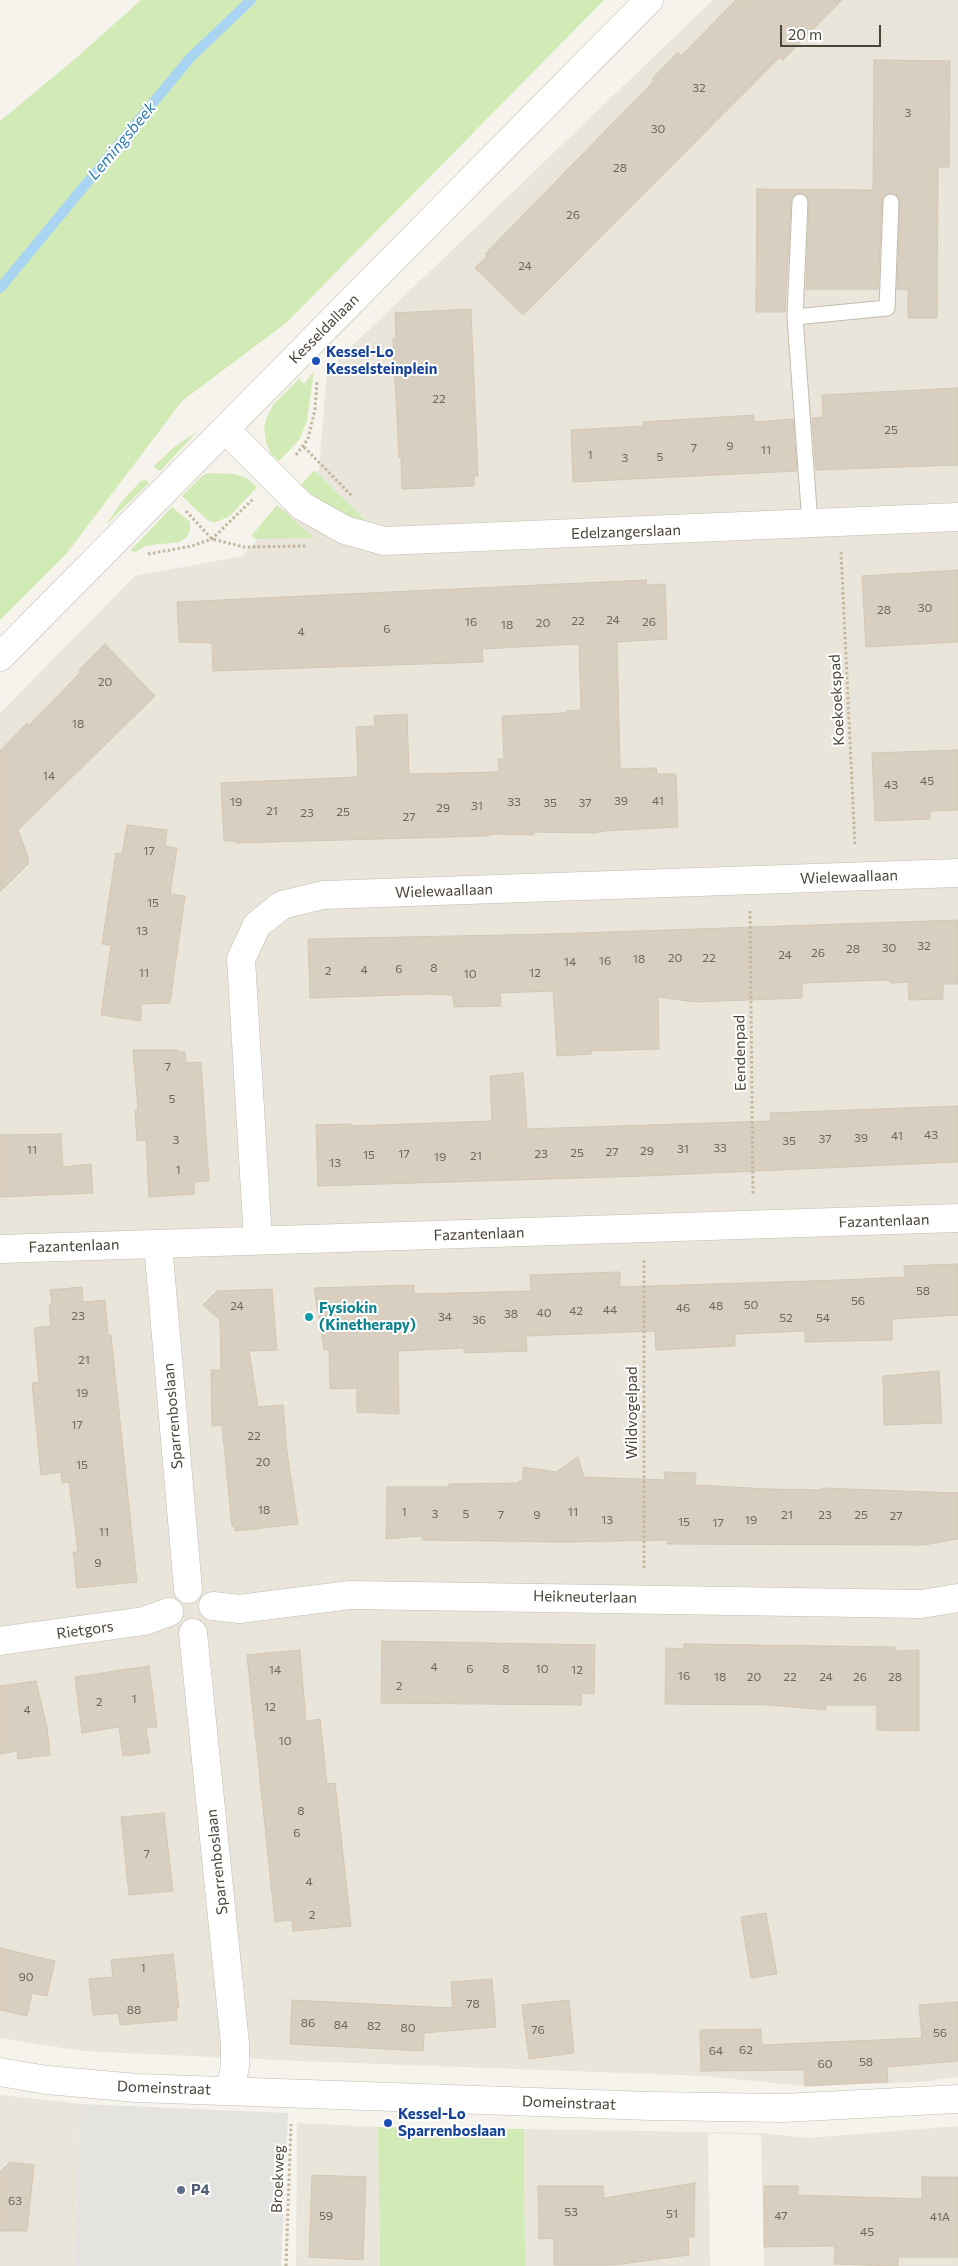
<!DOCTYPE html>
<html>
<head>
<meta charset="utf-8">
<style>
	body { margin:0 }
	#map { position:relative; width:958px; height:2266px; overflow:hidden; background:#f6f3ec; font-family:Commissioner,sans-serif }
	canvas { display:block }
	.scale { position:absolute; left:780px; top:25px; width:101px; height:22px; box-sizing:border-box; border:2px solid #4b4439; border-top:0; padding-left:6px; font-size:15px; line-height:18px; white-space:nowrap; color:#4b4439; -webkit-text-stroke:4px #fff; paint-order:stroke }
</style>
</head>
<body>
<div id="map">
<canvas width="958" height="2266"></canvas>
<div class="scale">20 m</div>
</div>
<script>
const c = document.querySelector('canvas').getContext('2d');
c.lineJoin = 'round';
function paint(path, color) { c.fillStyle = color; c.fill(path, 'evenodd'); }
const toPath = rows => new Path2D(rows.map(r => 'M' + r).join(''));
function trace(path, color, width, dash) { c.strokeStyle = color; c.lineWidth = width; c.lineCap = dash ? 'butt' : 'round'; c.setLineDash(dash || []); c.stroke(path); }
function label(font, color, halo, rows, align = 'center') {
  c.font = font + ' Commissioner,sans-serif'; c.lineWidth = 4; c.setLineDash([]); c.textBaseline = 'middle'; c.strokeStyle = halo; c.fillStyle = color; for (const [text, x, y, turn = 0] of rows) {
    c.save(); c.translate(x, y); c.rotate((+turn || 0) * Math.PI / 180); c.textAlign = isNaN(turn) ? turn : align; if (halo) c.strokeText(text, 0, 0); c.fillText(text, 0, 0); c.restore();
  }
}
const residential = toPath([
	[713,0,958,0,958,2077,921,2082,803,2086,705,2076,300,2061,82,2051,0,2038,0,713,135,576,243,556,319,470,327,370],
	[0,2095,81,2104,74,2266,0,2266],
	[297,2123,378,2127,380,2266,296,2266],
	[958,2126,958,2266,764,2266,761,2135,708,2133,710,2266,525,2266,524,2129,762,2133,809,2138]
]);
const green = toPath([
	[141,0,604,0,286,323,182,401,67,553,0,620,0,121,76,58],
	[314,371,307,421,299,440,279,461,271,454,266,442,264,427,268,414,274,404,299,379,304,384],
	[197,432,160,471,153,467,174,447],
	[314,470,369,524,351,518,326,505,301,485],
	[210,473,234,474,246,478,257,487,230,516,214,523,206,519,182,496,203,475],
	[146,480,149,483,106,525,122,501,141,481],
	[277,505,314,538,254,539,252,535],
	[172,507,190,522,190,529,187,537,179,542,145,546,136,552,130,551],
	[378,2127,524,2129,525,2266,380,2266]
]);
const parking = toPath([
	[81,2104,288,2113,281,2266,74,2266]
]);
const stream = toPath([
	[0,288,190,58,251,0]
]);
const building = toPath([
	[736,0,842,0,783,60,780,57,523,315,475,268,487,256,485,254,654,81,652,79,678,52,681,56,736,0],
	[874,60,950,61,949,167,938,167,937,318,908,318,908,290,897,289,900,202,896,194,891,193,883,197,882,202,878,289,806,289,809,202,805,194,800,193,792,197,791,202,785,312,756,312,757,189,873,190,874,60],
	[471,309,478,476,474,476,474,486,402,489,401,457,399,458,393,339,396,339,395,313,471,309],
	[958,388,958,465,816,470,812,418,823,417,822,395,958,388],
	[754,415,754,422,793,419,797,471,573,482,571,430,643,426,643,422,754,415],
	[958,570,958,642,866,647,862,576,958,570],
	[646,580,647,585,665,584,667,639,617,642,620,769,656,768,657,774,676,774,678,827,604,831,594,833,534,832,534,835,496,834,484,836,236,843,236,841,224,841,221,783,358,777,356,727,375,726,374,716,407,714,409,774,499,772,498,759,504,759,502,716,566,713,566,711,581,710,579,644,482,649,483,662,213,671,212,643,179,642,177,602,646,580],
	[105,644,155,696,18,830,28,857,28,864,0,892,0,751,27,723,29,725,81,672,79,670,105,644],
	[958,750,958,810,930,811,930,819,875,821,872,753,958,750],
	[127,825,167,830,165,846,177,848,170,894,185,896,170,1003,141,1004,141,1021,101,1015,111,945,102,944,116,853,122,854,127,825],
	[958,920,958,984,943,984,943,999,909,1000,908,982,891,983,888,980,802,983,802,998,695,1002,658,997,659,1049,591,1051,591,1054,557,1056,553,991,500,993,501,1006,454,1007,453,995,429,994,310,998,308,939,551,934,958,920],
	[133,1050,178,1050,178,1052,185,1052,186,1063,201,1062,209,1181,194,1182,194,1194,149,1197,146,1140,137,1141,135,1111,138,1110,133,1050],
	[523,1073,527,1129,771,1121,770,1113,958,1106,958,1162,645,1176,318,1186,316,1125,351,1124,351,1126,492,1121,490,1076,523,1073],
	[61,1134,63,1167,91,1164,93,1193,0,1197,0,1135,61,1134],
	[958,1264,958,1315,892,1319,892,1340,805,1342,805,1331,735,1334,735,1346,656,1350,655,1331,526,1336,527,1351,464,1353,464,1348,398,1351,399,1414,357,1412,357,1388,330,1389,329,1350,324,1350,314,1288,414,1285,414,1294,531,1291,530,1275,620,1272,620,1287,839,1280,905,1277,904,1266,958,1264],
	[82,1287,83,1302,105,1300,108,1335,111,1335,137,1582,77,1588,73,1552,78,1552,69,1482,62,1483,61,1472,41,1475,32,1383,39,1382,34,1328,51,1326,49,1305,52,1305,50,1290,82,1287],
	[272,1289,277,1350,249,1351,258,1407,283,1405,287,1452,298,1524,235,1531,234,1526,232,1526,222,1425,212,1426,211,1370,221,1370,220,1320,203,1305,217,1291,272,1289],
	[939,1371,942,1423,884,1425,883,1376,939,1371],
	[578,1457,584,1477,665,1480,664,1472,696,1473,695,1485,769,1489,822,1490,822,1488,958,1493,958,1539,924,1545,667,1544,668,1540,563,1542,422,1540,422,1536,386,1539,387,1487,449,1487,449,1484,519,1483,520,1480,523,1481,523,1467,556,1472,578,1457],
	[382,1641,595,1645,594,1694,582,1693,581,1705,381,1703,382,1641],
	[684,1644,895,1647,895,1651,919,1650,919,1731,877,1730,877,1705,826,1705,826,1710,771,1705,665,1704,666,1648,684,1649,684,1644],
	[300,1650,306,1721,320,1719,327,1784,335,1783,351,1926,293,1931,292,1920,275,1922,247,1655,300,1650],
	[149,1666,157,1727,146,1728,150,1753,123,1756,119,1727,82,1733,75,1677,149,1666],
	[36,1681,47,1727,50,1755,18,1759,17,1751,0,1754,0,1686,36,1681],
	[164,1813,173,1891,129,1895,121,1817,164,1813],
	[766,1913,777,1974,751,1978,741,1917,766,1913],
	[0,1948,55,1961,47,1996,32,1993,27,2016,0,2010,0,1948],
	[173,1954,179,2008,176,2007,177,2020,120,2025,118,2013,93,2015,89,1979,113,1977,111,1960,173,1954],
	[492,1979,496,2027,424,2033,423,2051,290,2044,292,2000,453,2008,451,1982,492,1979],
	[569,2000,574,2053,529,2059,522,2005,569,2000],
	[958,2002,958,2061,887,2067,888,2082,805,2086,804,2070,701,2071,700,2030,761,2029,762,2045,922,2038,919,2005,958,2002],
	[10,2162,34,2165,27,2231,0,2231,0,2172,10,2162],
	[312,2175,366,2177,363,2260,309,2257,312,2175],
	[922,2177,958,2177,958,2257,898,2257,898,2266,834,2264,835,2246,764,2247,764,2186,798,2186,798,2195,922,2199,922,2177],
	[695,2183,694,2237,688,2237,689,2255,614,2265,554,2265,554,2238,539,2239,538,2186,603,2186,604,2198,695,2183]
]);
const path = toPath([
	[304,447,352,496],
	[296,455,308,439,315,409,317,382],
	[186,511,212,539,244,547,307,546],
	[841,552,855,846],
	[148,554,192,546,212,539,253,499],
	[750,911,753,1194],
	[644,1568,644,1259],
	[286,2266,291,2124]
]);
const service = toPath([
	[800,202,795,317,810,524],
	[795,317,887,308,891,202]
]);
const minor = toPath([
	[225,429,302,506,345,530,384,541,958,517],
	[258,1240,241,959,257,925,282,905,323,895,958,873],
	[158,1244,188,1589],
	[0,1249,958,1218],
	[213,1606,239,1609,350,1595,921,1604,958,1598],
	[193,1633,235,2044,235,2067,230,2090],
	[0,1641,144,1621,169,1612]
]);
const tertiary = toPath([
	[0,657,649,0],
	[0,2072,47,2080,137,2088,650,2106,783,2108,958,2099]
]);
const markers = [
	[316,361,5,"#1a4fb4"],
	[309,1317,5,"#0f9aa8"],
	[388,2123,5,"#1a4fb4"],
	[181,2190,5,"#5c6f8a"]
];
const numberNames = [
	["32",699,88],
	["3",908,113],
	["30",658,129],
	["28",620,168],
	["26",573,215],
	["24",525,266],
	["22",439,399],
	["25",891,430],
	["9",730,446],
	["7",694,448],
	["11",766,450],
	["1",590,455],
	["5",660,457],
	["3",625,458],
	["30",925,608],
	["28",884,610],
	["24",613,620],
	["22",578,621],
	["16",471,622],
	["26",649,622],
	["20",543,623],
	["18",507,625],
	["6",387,629],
	["4",301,632],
	["20",105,682],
	["18",78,724],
	["14",49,776],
	["45",927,781],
	["43",891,785],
	["39",621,801],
	["41",658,801],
	["19",236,802],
	["33",514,802],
	["35",550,803],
	["37",585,803],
	["31",477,806],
	["29",443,808],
	["21",272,811],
	["25",343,812],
	["23",307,813],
	["27",409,817],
	["17",149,851],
	["15",153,903],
	["13",142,931],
	["32",924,946],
	["30",889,948],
	["28",853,949],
	["26",818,953],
	["24",785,955],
	["20",675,958],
	["22",709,958],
	["18",639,959],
	["16",605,961],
	["14",570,962],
	["8",434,968],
	["6",399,969],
	["4",364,970],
	["2",328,971],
	["11",144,973],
	["12",535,973],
	["10",470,974],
	["7",168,1067],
	["5",172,1099],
	["43",931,1135],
	["41",897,1136],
	["39",861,1138],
	["37",825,1139],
	["3",176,1140],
	["35",789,1141],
	["33",720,1148],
	["31",683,1149],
	["11",32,1150],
	["29",647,1151],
	["27",612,1152],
	["25",577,1153],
	["17",404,1154],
	["23",541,1154],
	["15",369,1155],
	["21",476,1156],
	["19",440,1157],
	["13",335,1163],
	["1",178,1170],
	["58",923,1291],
	["56",858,1301],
	["50",751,1305],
	["24",237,1306],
	["48",716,1306],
	["46",683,1308],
	["44",610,1310],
	["42",576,1311],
	["40",544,1313],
	["38",511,1314],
	["23",78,1316],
	["34",445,1317],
	["52",786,1318],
	["54",823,1318],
	["36",479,1320],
	["21",84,1360],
	["19",82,1393],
	["17",77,1425],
	["22",254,1436],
	["20",263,1462],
	["15",82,1465],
	["18",264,1510],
	["1",404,1512],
	["11",573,1512],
	["3",435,1514],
	["5",466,1514],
	["7",501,1515],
	["9",537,1515],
	["21",787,1515],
	["23",825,1515],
	["25",861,1515],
	["27",896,1516],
	["13",607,1520],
	["19",751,1520],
	["15",684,1522],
	["17",718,1523],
	["11",104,1532],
	["9",98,1563],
	["4",434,1667],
	["6",470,1669],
	["8",506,1669],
	["10",542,1669],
	["14",275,1670],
	["12",577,1670],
	["16",684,1676],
	["18",720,1677],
	["20",754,1677],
	["22",790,1677],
	["24",826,1677],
	["26",860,1677],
	["28",895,1677],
	["2",399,1686],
	["1",134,1699],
	["2",99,1702],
	["12",270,1707],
	["4",27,1710],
	["10",285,1741],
	["8",301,1811],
	["6",297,1833],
	["7",147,1854],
	["4",309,1882],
	["2",312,1915],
	["1",143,1968],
	["90",26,1977],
	["78",473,2004],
	["88",134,2010],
	["86",308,2023],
	["84",341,2025],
	["82",374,2026],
	["80",408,2028],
	["76",538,2030],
	["56",940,2033],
	["62",746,2050],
	["64",716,2051],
	["58",866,2062],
	["60",825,2064],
	["63",15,2201],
	["53",571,2212],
	["51",672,2214],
	["59",326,2216],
	["47",781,2216],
	["41A",940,2217],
	["45",867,2232]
];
const streetNames = [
	["Kesseldallaan",324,329,-45],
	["Edelzangerslaan",626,532,-2],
	["Koekoekspad",837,700,-93],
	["Wielewaallaan",849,877,-2],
	["Wielewaallaan",444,891,-2],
	["Eendenpad",740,1053,-91],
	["Fazantenlaan",884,1221,-2],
	["Fazantenlaan",479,1234,-2],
	["Fazantenlaan",74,1246,-2],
	["Wildvogelpad",632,1413,-90],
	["Sparrenboslaan",173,1416,-95],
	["Heikneuterlaan",585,1597,1],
	["Rietgors",85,1630,-8],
	["Sparrenboslaan",217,1862,-96],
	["Domeinstraat",164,2088,2],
	["Domeinstraat",569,2103,2],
	["Broekweg",278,2179,-88]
];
const transitNames = [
	["Kessel-Lo",326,352],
	["Kesselsteinplein",326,369],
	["Kessel-Lo",398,2114],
	["Sparrenboslaan",398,2131]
];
const cultureNames = [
	["Fysiokin",319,1308],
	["(Kinetherapy)",319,1325]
];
const serviceNames = [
	["P4",191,2190]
];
const waterNames = [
	["Lemingsbeek",122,141,-50]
];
paint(residential, '#eae5da');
paint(green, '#d2eab5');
paint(parking, '#e5e3e0');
trace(stream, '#a9d4f2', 10);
paint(building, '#d8cfc1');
trace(building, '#d3c7b4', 1);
trace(service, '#c2bbae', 17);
trace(minor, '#c2bbae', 29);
trace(tertiary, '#c2bbae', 29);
trace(path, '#c4b79f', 3, [2.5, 2.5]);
trace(service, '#fff', 15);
trace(minor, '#fff', 28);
trace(tertiary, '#fff', 28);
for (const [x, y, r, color] of markers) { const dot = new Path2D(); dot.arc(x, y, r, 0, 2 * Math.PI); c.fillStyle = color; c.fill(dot); trace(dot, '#fff', 2); }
label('12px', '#6e675b', null, numberNames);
label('15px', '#4b4439', '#fff', streetNames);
label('bold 15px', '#164399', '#fff', transitNames, 'left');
label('bold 15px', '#0d838f', '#fff', cultureNames, 'left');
label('bold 15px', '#4e5e75', '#fff', serviceNames, 'left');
label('italic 16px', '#2e7ab2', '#fff', waterNames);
</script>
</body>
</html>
